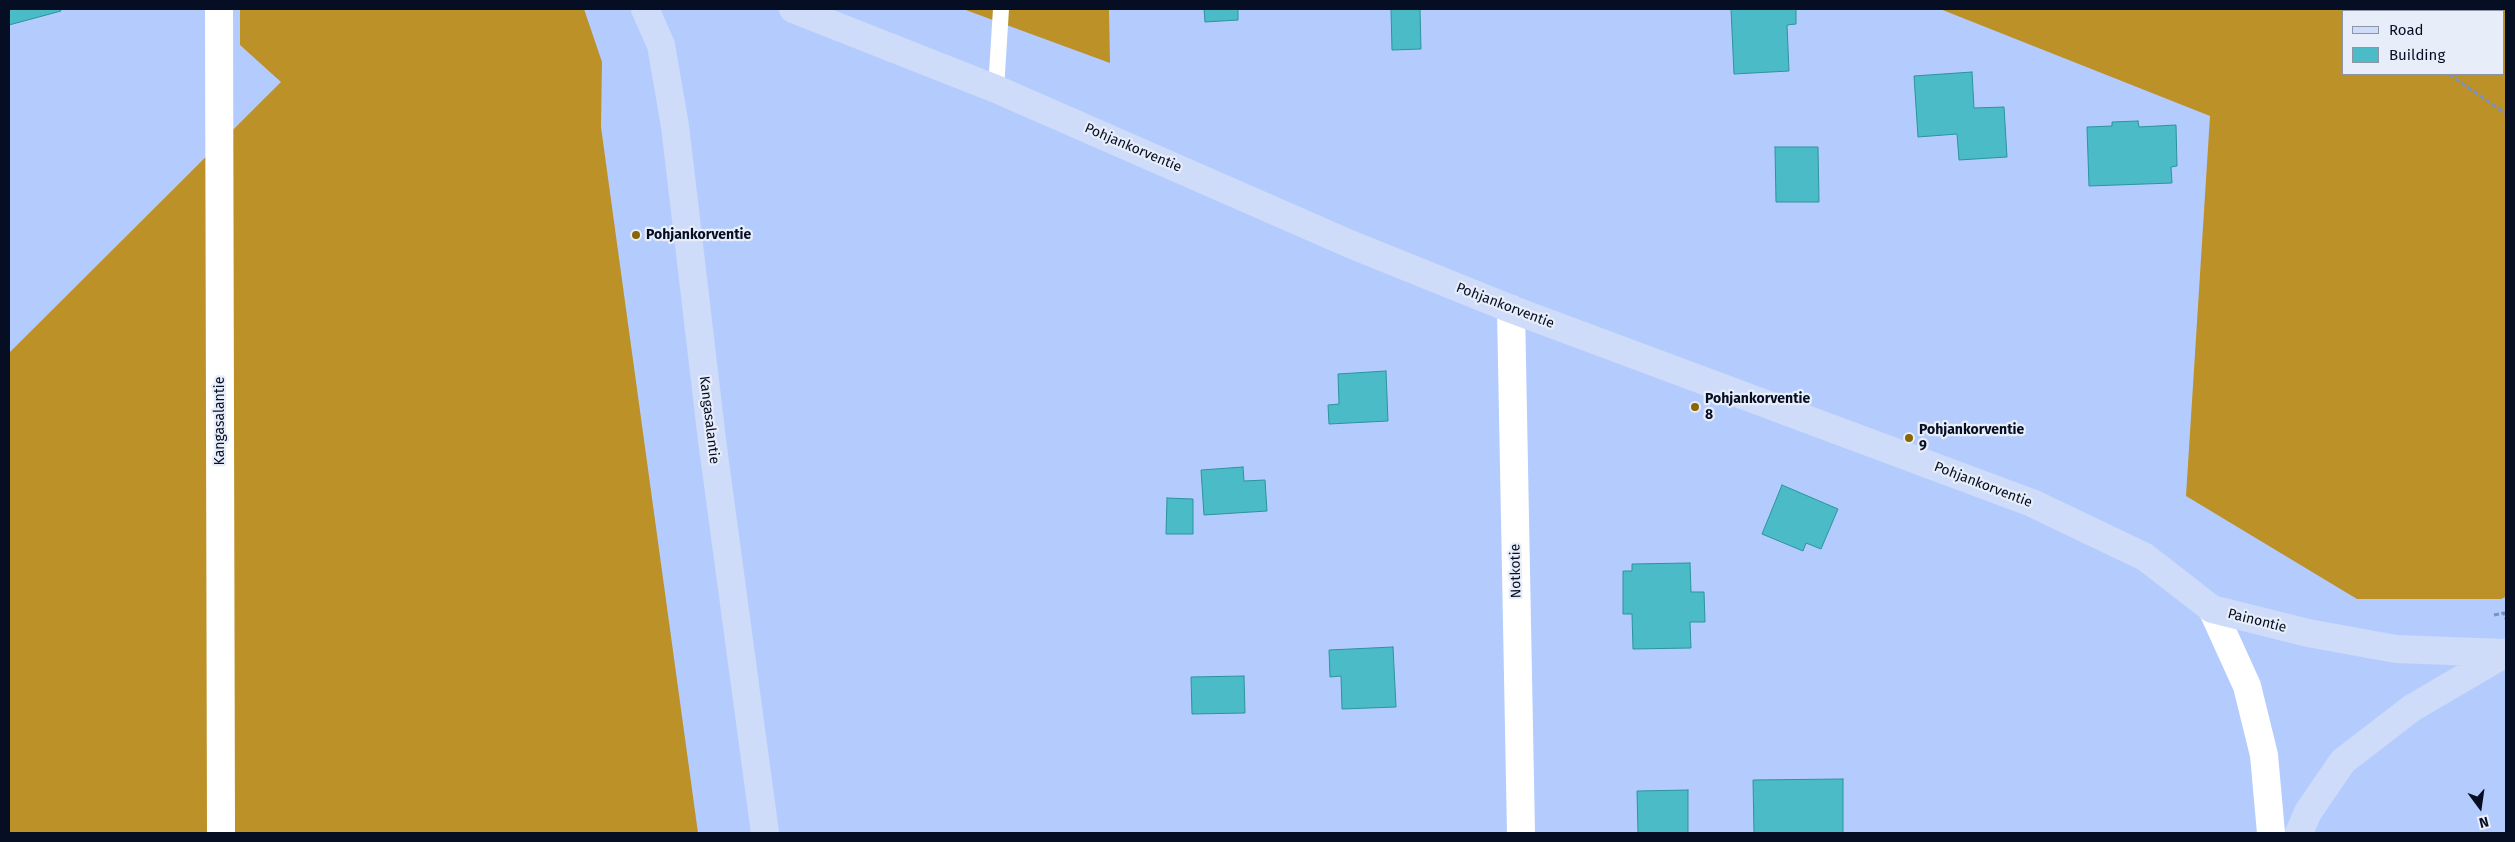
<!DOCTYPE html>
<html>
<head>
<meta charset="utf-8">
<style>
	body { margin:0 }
	#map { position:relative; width:2515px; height:842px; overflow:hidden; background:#b4ccfd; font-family:"Fira Sans",sans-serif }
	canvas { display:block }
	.frame { position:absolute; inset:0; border:10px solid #060e24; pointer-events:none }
	.legend { position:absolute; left:2342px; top:10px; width:162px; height:65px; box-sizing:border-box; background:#e7edf9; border:1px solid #8d94a4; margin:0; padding:6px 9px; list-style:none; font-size:15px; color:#060e24 }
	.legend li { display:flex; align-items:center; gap:10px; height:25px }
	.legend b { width:25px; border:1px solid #8d94a4 }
	.north { position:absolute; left:2455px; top:782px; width:50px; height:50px; -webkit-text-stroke:4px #e7edf9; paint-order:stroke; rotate:166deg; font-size:14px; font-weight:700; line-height:20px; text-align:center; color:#060e24 }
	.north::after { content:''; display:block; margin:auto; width:18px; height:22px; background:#060e24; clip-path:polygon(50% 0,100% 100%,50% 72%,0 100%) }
</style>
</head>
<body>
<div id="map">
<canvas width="2515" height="842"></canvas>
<div class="frame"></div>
<ul class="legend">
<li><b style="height:6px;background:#cedbf9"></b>Road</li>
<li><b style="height:14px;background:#4bbbc7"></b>Building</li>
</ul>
<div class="north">N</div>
</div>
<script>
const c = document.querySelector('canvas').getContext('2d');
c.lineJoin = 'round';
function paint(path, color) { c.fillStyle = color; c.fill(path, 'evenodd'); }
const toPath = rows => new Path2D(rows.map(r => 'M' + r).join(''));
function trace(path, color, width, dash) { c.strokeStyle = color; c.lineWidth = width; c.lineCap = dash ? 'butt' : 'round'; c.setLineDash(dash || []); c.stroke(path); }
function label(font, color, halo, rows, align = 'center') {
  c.font = font + ' "Fira Sans",sans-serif'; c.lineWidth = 4.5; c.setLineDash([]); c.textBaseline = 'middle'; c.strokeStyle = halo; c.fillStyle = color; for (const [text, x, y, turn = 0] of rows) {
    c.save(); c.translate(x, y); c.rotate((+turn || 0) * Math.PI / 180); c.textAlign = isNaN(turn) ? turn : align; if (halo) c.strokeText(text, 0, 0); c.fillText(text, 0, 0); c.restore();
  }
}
const forest = toPath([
	[240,9,584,9,602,62,601,127,698,833,9,833,9,353,281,82,240,45],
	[963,9,1109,9,1110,63],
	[1940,9,2506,9,2506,597,2501,599,2357,599,2186,496,2210,116],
	[2344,11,2504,11,2504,74,2344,74]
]);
const building = toPath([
	[9,9,60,9,61,11,9,25,9,9],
	[1204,9,1238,9,1238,20,1205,22,1204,9],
	[1391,9,1420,9,1421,49,1392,50,1391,9],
	[1731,9,1796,9,1796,24,1787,25,1789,71,1734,74,1731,9],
	[1972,72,1974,108,2004,107,2007,157,1959,160,1957,134,1918,137,1914,76,1972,72],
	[2138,121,2139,127,2176,125,2177,166,2171,167,2172,183,2089,186,2087,127,2112,126,2112,122,2138,121],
	[1775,147,1818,147,1819,202,1776,202,1775,147],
	[1386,371,1388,421,1329,424,1328,405,1339,404,1338,374,1386,371],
	[1243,467,1244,481,1265,480,1267,511,1204,515,1201,470,1243,467],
	[1782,485,1838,509,1821,549,1806,543,1803,551,1762,534,1782,485],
	[1167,498,1193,499,1193,534,1166,534,1167,498],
	[1690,563,1691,592,1704,592,1705,622,1690,622,1691,648,1633,649,1632,614,1623,614,1623,571,1632,571,1632,564,1690,563],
	[1393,647,1396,707,1342,709,1341,676,1330,677,1329,650,1393,647],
	[1244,676,1245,713,1192,714,1191,677,1244,676],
	[1843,779,1843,833,1754,833,1753,780,1843,779],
	[1688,790,1688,833,1638,833,1637,791,1688,790]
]);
const path = toPath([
	[2407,9,2408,11],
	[2449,74,2506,114],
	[2494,615,2504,613,2506,619]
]);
const lane = toPath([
	[996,89,1001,9]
]);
const street = toPath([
	[219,9,221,833],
	[1511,309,1521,833],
	[2212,609,2247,686,2264,755,2271,833]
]);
const secondary = toPath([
	[645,9,661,45,675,126,712,440,765,833],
	[793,9,996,89,1350,244,1511,309,2032,503,2145,557,2212,609,2308,633,2396,649,2506,653],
	[2299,833,2308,812,2343,761,2412,708,2506,653]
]);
const markers = [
	[636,235,5,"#896603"],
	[1695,407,5,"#896603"],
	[1909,438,5,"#896603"]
];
const streetNames = [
	["Pohjankorventie",1133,148,23],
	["Pohjankorventie",1505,306,21],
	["Kangasalantie",709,420,83],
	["Kangasalantie",220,421,-90],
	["Pohjankorventie",1983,485,21],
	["Notkotie",1516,571,-91],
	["Painontie",2257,621,14]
];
const poiNames = [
	["Pohjankorventie",646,235],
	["Pohjankorventie",1705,399],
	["8",1705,415],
	["Pohjankorventie",1919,430],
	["9",1919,446]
];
paint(forest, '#bc9128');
paint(building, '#4bbbc7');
trace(building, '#2c939d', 1);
trace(path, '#7e91ba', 3, [5, 2.5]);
trace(lane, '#fff', 16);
trace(street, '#fff', 28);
trace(secondary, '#cedbf9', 28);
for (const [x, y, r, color] of markers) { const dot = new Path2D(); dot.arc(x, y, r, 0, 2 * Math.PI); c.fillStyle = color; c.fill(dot); trace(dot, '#e7edf9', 2); }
label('14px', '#060e24', '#e7edf9', streetNames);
label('bold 14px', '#060e24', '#e7edf9', poiNames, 'left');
</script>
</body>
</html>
